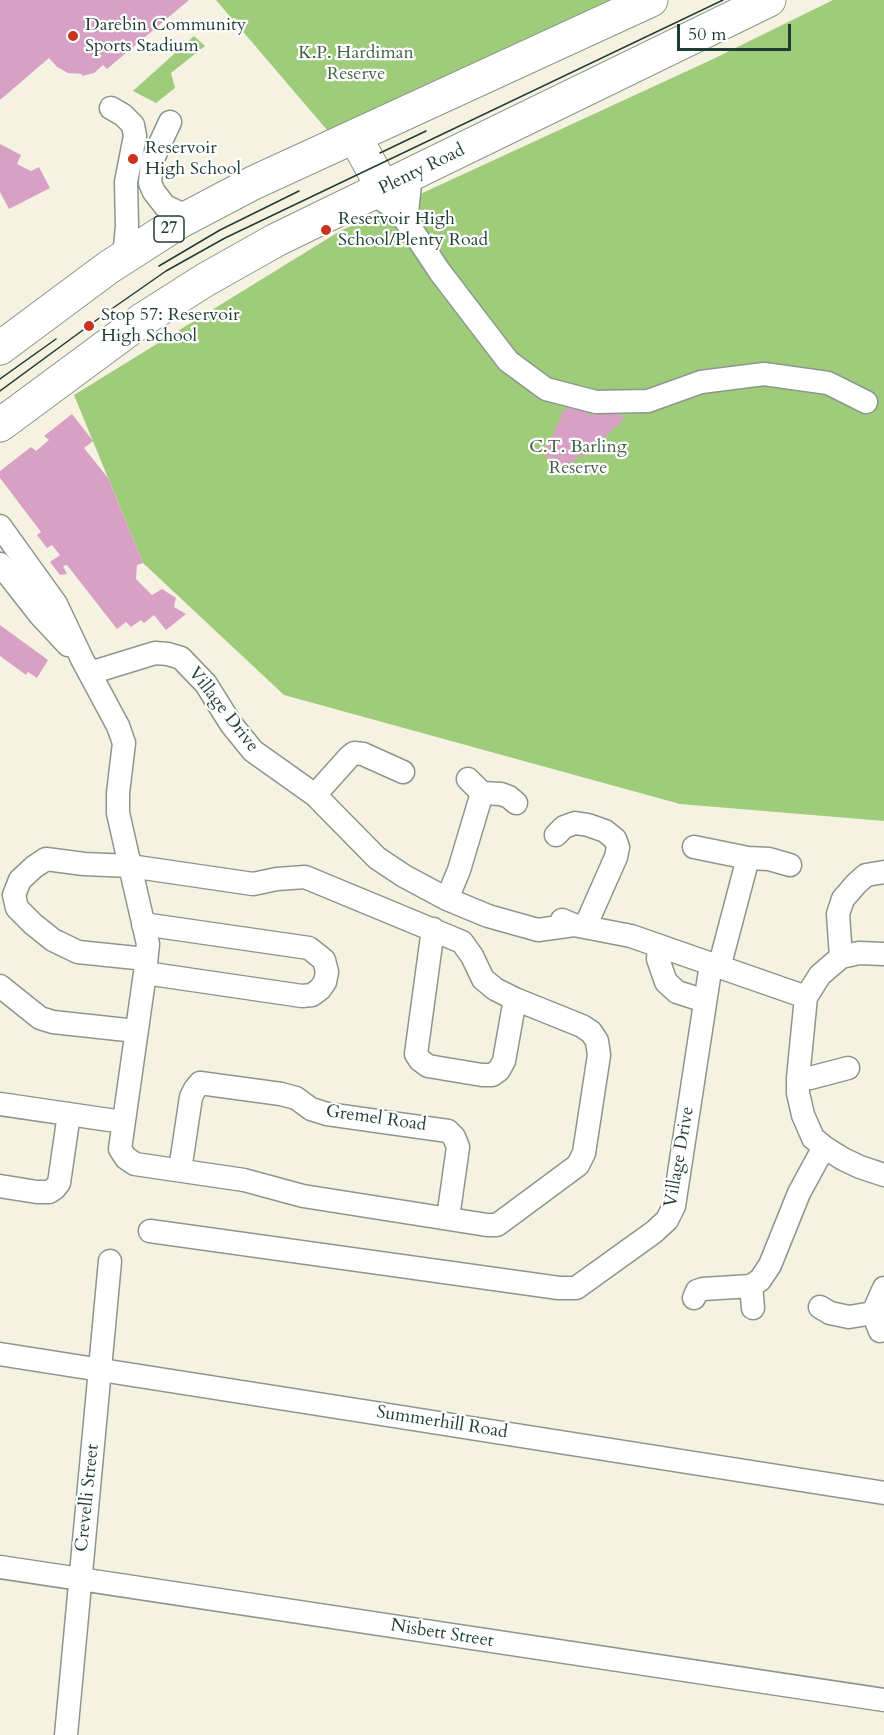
<!DOCTYPE html>
<html>
<head>
<meta charset="utf-8">
<style>
	body { margin:0 }
	#map { position:relative; width:884px; height:1735px; overflow:hidden; background:#f6f2e2; font-family:Cardo,serif }
	canvas { display:block }
	.scale { position:absolute; left:677px; top:24px; width:114px; height:27px; box-sizing:border-box; border:3px solid #1f3d34; border-top:0; padding-left:8px; font-size:18px; line-height:21px; white-space:nowrap; color:#1f3d34; -webkit-text-stroke:4px #fff; paint-order:stroke }
</style>
</head>
<body>
<div id="map">
<canvas width="884" height="1735"></canvas>
<div class="scale">50 m</div>
</div>
<script>
const c = document.querySelector('canvas').getContext('2d');
c.lineJoin = 'round';
function paint(path, color) { c.fillStyle = color; c.fill(path, 'evenodd'); }
const toPath = rows => new Path2D(rows.map(r => 'M' + r).join(''));
function trace(path, color, width, dash) { c.strokeStyle = color; c.lineWidth = width; c.lineCap = dash ? 'butt' : 'round'; c.setLineDash(dash || []); c.stroke(path); }
function label(font, color, halo, rows, align = 'center') {
  c.font = font + ' Cardo,serif'; c.lineWidth = 4.5; c.setLineDash([]); c.textBaseline = 'middle'; c.strokeStyle = halo; c.fillStyle = color; for (const [text, x, y, turn = 0] of rows) {
    c.save(); c.translate(x, y); c.rotate((+turn || 0) * Math.PI / 180); c.textAlign = isNaN(turn) ? turn : align; if (halo) c.strokeText(text, 0, 0); c.fillText(text, 0, 0); c.restore();
  }
}
const green = toPath([
	[216,0,646,0,339,144],
	[833,0,884,0,884,821,680,804,284,695,143,563,74,395,340,231,711,60],
	[194,36,205,46,171,73,175,88,156,103,133,91]
]);
const building = toPath([
	[0,0,189,0,107,69,103,65,94,73,82,76,82,74,68,73,57,67,49,58,0,100],
	[0,144,21,155,17,164,31,171,39,167,50,188,9,209,0,192],
	[576,400,591,416,600,407,606,414,613,408,624,419,584,457,581,454,562,473,545,455,550,450,544,444,557,431,554,428,562,419,559,416],
	[72,414,93,441,84,448,108,478,143,563,137,565,136,579,152,595,162,589,176,598,174,607,186,614,166,630,154,615,144,623,141,620,131,627,126,622,117,629,67,565,63,566,67,574,60,575,50,562,60,555,52,545,47,548,37,535,41,532,0,478,0,471,31,447,36,451,49,440,44,436],
	[0,625,48,660,37,678,28,672,26,675,0,656]
]);
const minor = toPath([
	[111,108,123,115,133,125,135,136,126,182,127,226,124,258],
	[170,122,152,161,150,183,154,192,165,206,188,217],
	[373,194,390,205,406,221,440,272,508,361,546,389,596,402,648,401,701,382,764,374,828,383,866,402],
	[406,221,411,175],
	[0,526,56,604,82,659,118,726,124,743,118,793,118,813,130,866,148,944,145,973,120,1149,126,1158,135,1164,244,1180,303,1196,487,1225,497,1225,578,1165,584,1153,599,1055,597,1041,591,1032,582,1026,515,999,495,989,483,979,472,956,462,942,305,877,277,879,253,884,130,866,84,864,46,859,34,867,20,880,14,895,17,908,33,924,53,940,78,952,146,959],
	[0,564,40,615,68,645],
	[90,673,155,653,168,654,181,658,206,684,231,724,253,751,315,795,377,858,404,876,447,899,488,916,538,930,574,925],
	[468,779,482,793,501,794,509,797,516,803],
	[315,795,349,757,354,753,363,754,403,772],
	[556,835,564,827,575,823,588,825,605,831,615,839,618,847,616,857,585,927],
	[694,847,748,858,769,859,790,865],
	[447,899,459,870,482,793],
	[562,920,574,925,631,936,806,997],
	[143,924,309,948,324,960,327,972,325,982,320,989,312,995,302,996,145,973],
	[433,929,416,1054,420,1060,428,1066,482,1075,492,1075,499,1070,504,1061,515,999],
	[659,946,658,959,666,982,677,992,705,1001],
	[884,954,859,953,841,957,820,975,806,997,798,1078,798,1093,803,1115,813,1138,824,1147,843,1159,860,1167,884,1175],
	[841,957,838,914,843,899,856,884,866,875,884,872],
	[719,968,748,858],
	[0,986,40,1018,53,1022,136,1031],
	[798,1078,810,1078,848,1068],
	[0,1104,123,1122],
	[180,1170,191,1097,195,1089,200,1083,281,1094,296,1098,311,1109,327,1114,448,1131,454,1137,458,1147,448,1218],
	[0,1186,37,1192,49,1192,55,1188,59,1183,69,1114],
	[150,1231,559,1288,576,1288,654,1232,667,1220,674,1206,711,964],
	[751,1286,753,1308],
	[694,1298,697,1291,703,1289,751,1286,760,1280,770,1265,799,1193,824,1147],
	[820,1307,830,1313,849,1317,873,1313,880,1331],
	[873,1313,884,1288],
	[0,1354,884,1493],
	[0,1567,884,1700],
	[66,1735,110,1261]
]);
const highway = toPath([
	[355,137,383,188],
	[0,348,109,267,179,222,253,183,651,0],
	[0,425,142,320,205,280,276,240,769,0]
]);
const tram = toPath([
	[380,153,426,131],
	[159,266,220,230,299,191],
	[0,379,56,339],
	[0,391,113,308,166,271,225,238,723,0]
]);
const markers = [
	[73,36,6,"#c8321e"],
	[133,159,6,"#c8321e"],
	[326,230,6,"#c8321e"],
	[89,326,6,"#c8321e"]
];
const shields = [
	[169,229,30]
];
const shieldNames = [
	["27",169,229]
];
const poiNames = [
	["Darebin Community",85,26],
	["Sports Stadium",85,47],
	["Reservoir",145,149],
	["High School",145,170],
	["Reservoir High",338,220],
	["School/Plenty Road",338,241],
	["Stop 57: Reservoir",101,316],
	["High School",101,337]
];
const parkNames = [
	["K.P. Hardiman",356,54],
	["Reserve",356,75],
	["C.T. Barling",578,448],
	["Reserve",578,469]
];
const streetNames = [
	["Plenty Road",422,170,-26],
	["Village Drive",223,710,52],
	["Gremel Road",376,1119,8],
	["Village Drive",680,1157,-80],
	["Summerhill Road",442,1423,9],
	["Crevelli Street",88,1498,-84],
	["Nisbett Street",442,1634,9]
];
paint(green, '#9fcc7a');
paint(building, '#d8a0c5');
trace(minor, '#8a988b', 25);
trace(highway, '#8a988b', 35);
trace(minor, '#fff', 22);
trace(highway, '#fff', 33);
trace(tram, '#1f3d34', 1.5);
for (const [x, y, r, color] of markers) { const dot = new Path2D(); dot.arc(x, y, r, 0, 2 * Math.PI); c.fillStyle = color; c.fill(dot); trace(dot, '#fff', 2); }
for (const [x, y, w] of shields) { const box = new Path2D(); box.roundRect(x - w / 2, y - 13, w, 26, 4.5); c.fillStyle = '#fff'; c.fill(box); trace(box, '#1f3d34', 1.5); }
label('bold 16px', '#1f3d34', null, shieldNames);
label('18px', '#1f3d34', '#fff', poiNames, 'left');
label('18px', '#3f6146', '#fff', parkNames);
label('18px', '#1f3d34', '#fff', streetNames);
</script>
</body>
</html>
